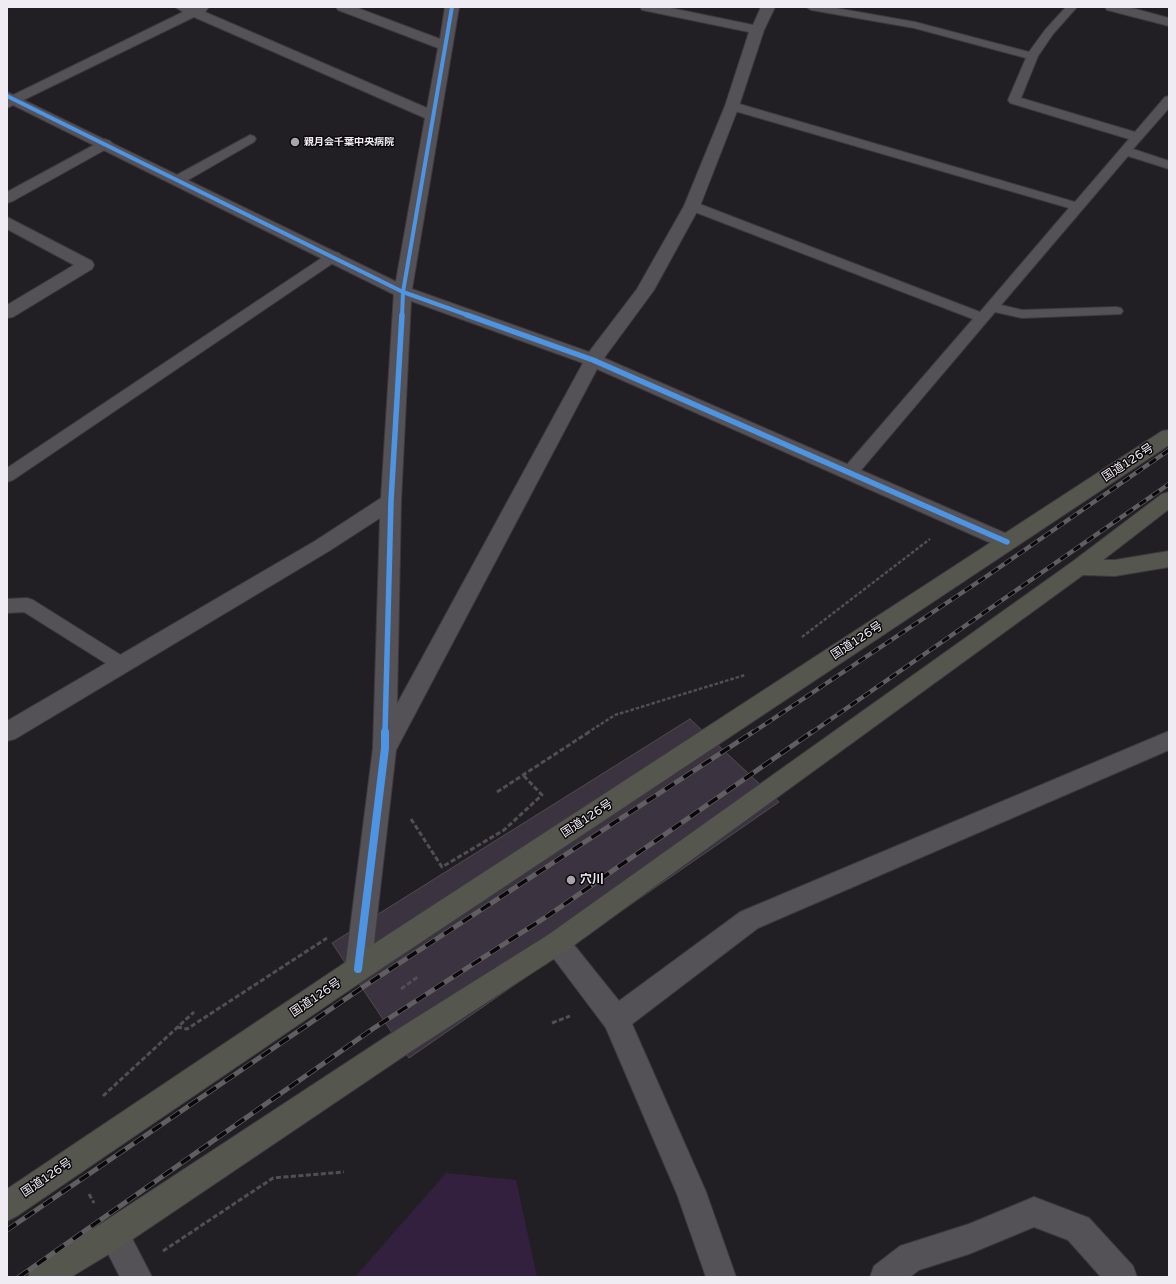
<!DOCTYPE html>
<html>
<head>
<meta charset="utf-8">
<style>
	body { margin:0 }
	#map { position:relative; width:1176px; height:1284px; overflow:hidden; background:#221f24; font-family:"Varela Round",sans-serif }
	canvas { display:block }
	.frame { position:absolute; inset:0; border:8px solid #f0ecf3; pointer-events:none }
</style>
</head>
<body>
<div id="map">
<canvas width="1176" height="1284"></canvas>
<div class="frame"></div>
</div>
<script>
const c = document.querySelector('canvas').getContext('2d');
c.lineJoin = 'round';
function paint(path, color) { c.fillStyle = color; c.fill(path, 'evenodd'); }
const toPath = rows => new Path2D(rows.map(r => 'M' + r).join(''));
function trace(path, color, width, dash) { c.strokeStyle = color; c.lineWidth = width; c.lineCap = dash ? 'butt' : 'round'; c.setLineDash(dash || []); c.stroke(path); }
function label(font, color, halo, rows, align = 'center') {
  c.font = font + ' "Varela Round","Noto Sans JP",sans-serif'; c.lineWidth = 3; c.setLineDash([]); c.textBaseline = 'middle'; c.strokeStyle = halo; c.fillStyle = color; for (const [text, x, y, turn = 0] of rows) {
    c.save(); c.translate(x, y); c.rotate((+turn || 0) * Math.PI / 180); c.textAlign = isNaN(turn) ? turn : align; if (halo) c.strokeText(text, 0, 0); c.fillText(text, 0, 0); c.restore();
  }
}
const green = toPath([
	[446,1173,516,1180,537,1277,355,1277]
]);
const building = toPath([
	[690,719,779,802,409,1058,332,943,690,719]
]);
const pathFar1 = toPath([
	[802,637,930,539],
	[587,733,615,715,745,675]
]);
const path = toPath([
	[497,792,589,732],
	[411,819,442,867,504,830,542,795,523,775],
	[401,989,419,976],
	[552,1023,570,1016],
	[177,1027,187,1029,327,938],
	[103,1096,194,1012],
	[89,1194,94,1203],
	[163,1251,273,1178,344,1172]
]);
const service = toPath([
	[806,7,830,7,915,22,1029,52,1045,30,1066,7,1077,7,1053,34,1038,56,1021,98,1135,132,1165,97,1169,96,1169,108,1133,149,1169,161,1169,169,1128,156,1001,305,1022,310,1116,307,1121,308,1123,311,1121,314,1022,318,995,312,856,476,850,478,844,476,842,472,844,468,973,319,687,209,685,206,687,203,697,203,980,312,1069,208,728,109,726,106,728,103,736,103,1075,202,1129,139,1010,103,1008,100,1026,58,914,28,811,10,806,7],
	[250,135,254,136,256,139,254,142,183,183,173,183,172,180,173,177,250,135],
	[334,252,339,253,341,256,339,259,13,480,7,482,7,468,329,253,334,252],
	[27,598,33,600,127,659,130,664,127,669,121,671,115,669,24,612,7,613,7,599,27,598]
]);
const minor = toPath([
	[175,7,209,7,205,12,427,108,438,48,338,10,336,7,355,7,440,39,445,7,459,7,412,289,589,352,637,289,684,206,725,106,749,32,647,11,642,10,640,7,666,7,753,25,761,7,775,7,764,30,739,106,700,206,654,290,604,358,1014,537,1017,542,1014,547,1007,549,1000,547,597,369,396,750,371,969,367,978,358,981,349,978,345,969,373,748,380,518,329,551,15,739,7,741,7,721,315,541,381,498,394,292,425,118,194,17,7,108,7,98,183,12,175,7],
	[411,301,583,363,397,704,401,501,411,301],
	[1105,7,1128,7,1169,18,1169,26,1107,10,1105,7],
	[105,139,110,141,113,144,110,147,13,201,7,203,7,192,105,139],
	[7,217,92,261,94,265,92,269,13,317,7,318,7,305,74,265,7,229,7,217],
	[1169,731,1169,750,758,928,632,1024,706,1192,736,1277,706,1277,677,1194,606,1028,548,951,544,943,548,935,557,931,566,935,619,1001,740,912,1169,731],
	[1034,1197,1089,1218,1133,1266,1137,1277,1101,1277,1068,1240,1034,1227,969,1254,919,1270,910,1277,870,1277,874,1266,900,1246,969,1224,1034,1197],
	[113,1219,124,1223,152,1277,120,1277,98,1234,102,1223,113,1219]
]);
const tertiary = toPath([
	[7,92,409,288,412,292,409,296,403,297,397,296,7,102,7,92]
]);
const trunk = toPath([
	[1169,430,1169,445,367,978,17,1216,7,1221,7,1189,349,960,1162,431,1169,430],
	[1169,492,1169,509,1103,560,1115,560,1169,551,1169,567,1115,576,1083,575,566,951,407,1054,124,1245,71,1277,28,1277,32,1266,102,1223,387,1036,548,935,1072,562,1162,494,1169,492]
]);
const railFar1 = toPath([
	[752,733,987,576,1169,450],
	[811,733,1169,484]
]);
const rail = toPath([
	[7,1230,363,987,753,732],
	[19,1277,374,1028,549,915,812,732]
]);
const cyclewayFar2 = toPath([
	[7,96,403,292,470,316],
	[402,316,403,292,452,7]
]);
const cyclewayFar1 = toPath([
	[467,315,593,360,1007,542],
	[385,733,391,501,402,315]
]);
const cycleway = toPath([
	[358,969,385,748,385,732]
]);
const markers = [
	[295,142,5,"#a8a4ab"],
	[571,880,5,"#a8a4ab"]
];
const farPoinames = [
	["親月会千葉中央病院",304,142]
];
const streetNames = [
	["国道126号",1128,463,-33],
	["国道126号",857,641,-33],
	["国道126号",587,819,-33],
	["国道126号",316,998,-34],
	["国道126号",47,1178,-34]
];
const poiNames = [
	["穴川",580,880]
];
paint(green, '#33203e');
paint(building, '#3c3341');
trace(building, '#4f4c51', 1);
trace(service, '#3c3a3f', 2);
trace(minor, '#3c3a3f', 2);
trace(tertiary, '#3c3a3f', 2);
trace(trunk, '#3c3a3f', 2);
trace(pathFar1, '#514f53', 2.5, [3.5, 2]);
trace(path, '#514f53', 3, [5, 2.5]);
paint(service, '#545256');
paint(minor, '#545256');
paint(tertiary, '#545256');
paint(trunk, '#55574e');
trace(railFar1, '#615e62', 4.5);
trace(rail, '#615e62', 5);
trace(railFar1, '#0b080c', 3, [8]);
trace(rail, '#0b080c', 3.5, [11]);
trace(cyclewayFar2, '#4d94e3', 4);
trace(cyclewayFar1, '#4d94e3', 5.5);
trace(cycleway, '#4d94e3', 8);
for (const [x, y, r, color] of markers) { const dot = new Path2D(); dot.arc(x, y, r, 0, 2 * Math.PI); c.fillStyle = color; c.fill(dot); trace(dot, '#0b080c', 1.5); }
label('bold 10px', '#f0ecf3', '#0b080c', farPoinames, 'left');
label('12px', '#f0ecf3', '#0b080c', streetNames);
label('bold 12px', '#f0ecf3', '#0b080c', poiNames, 'left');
</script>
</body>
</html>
